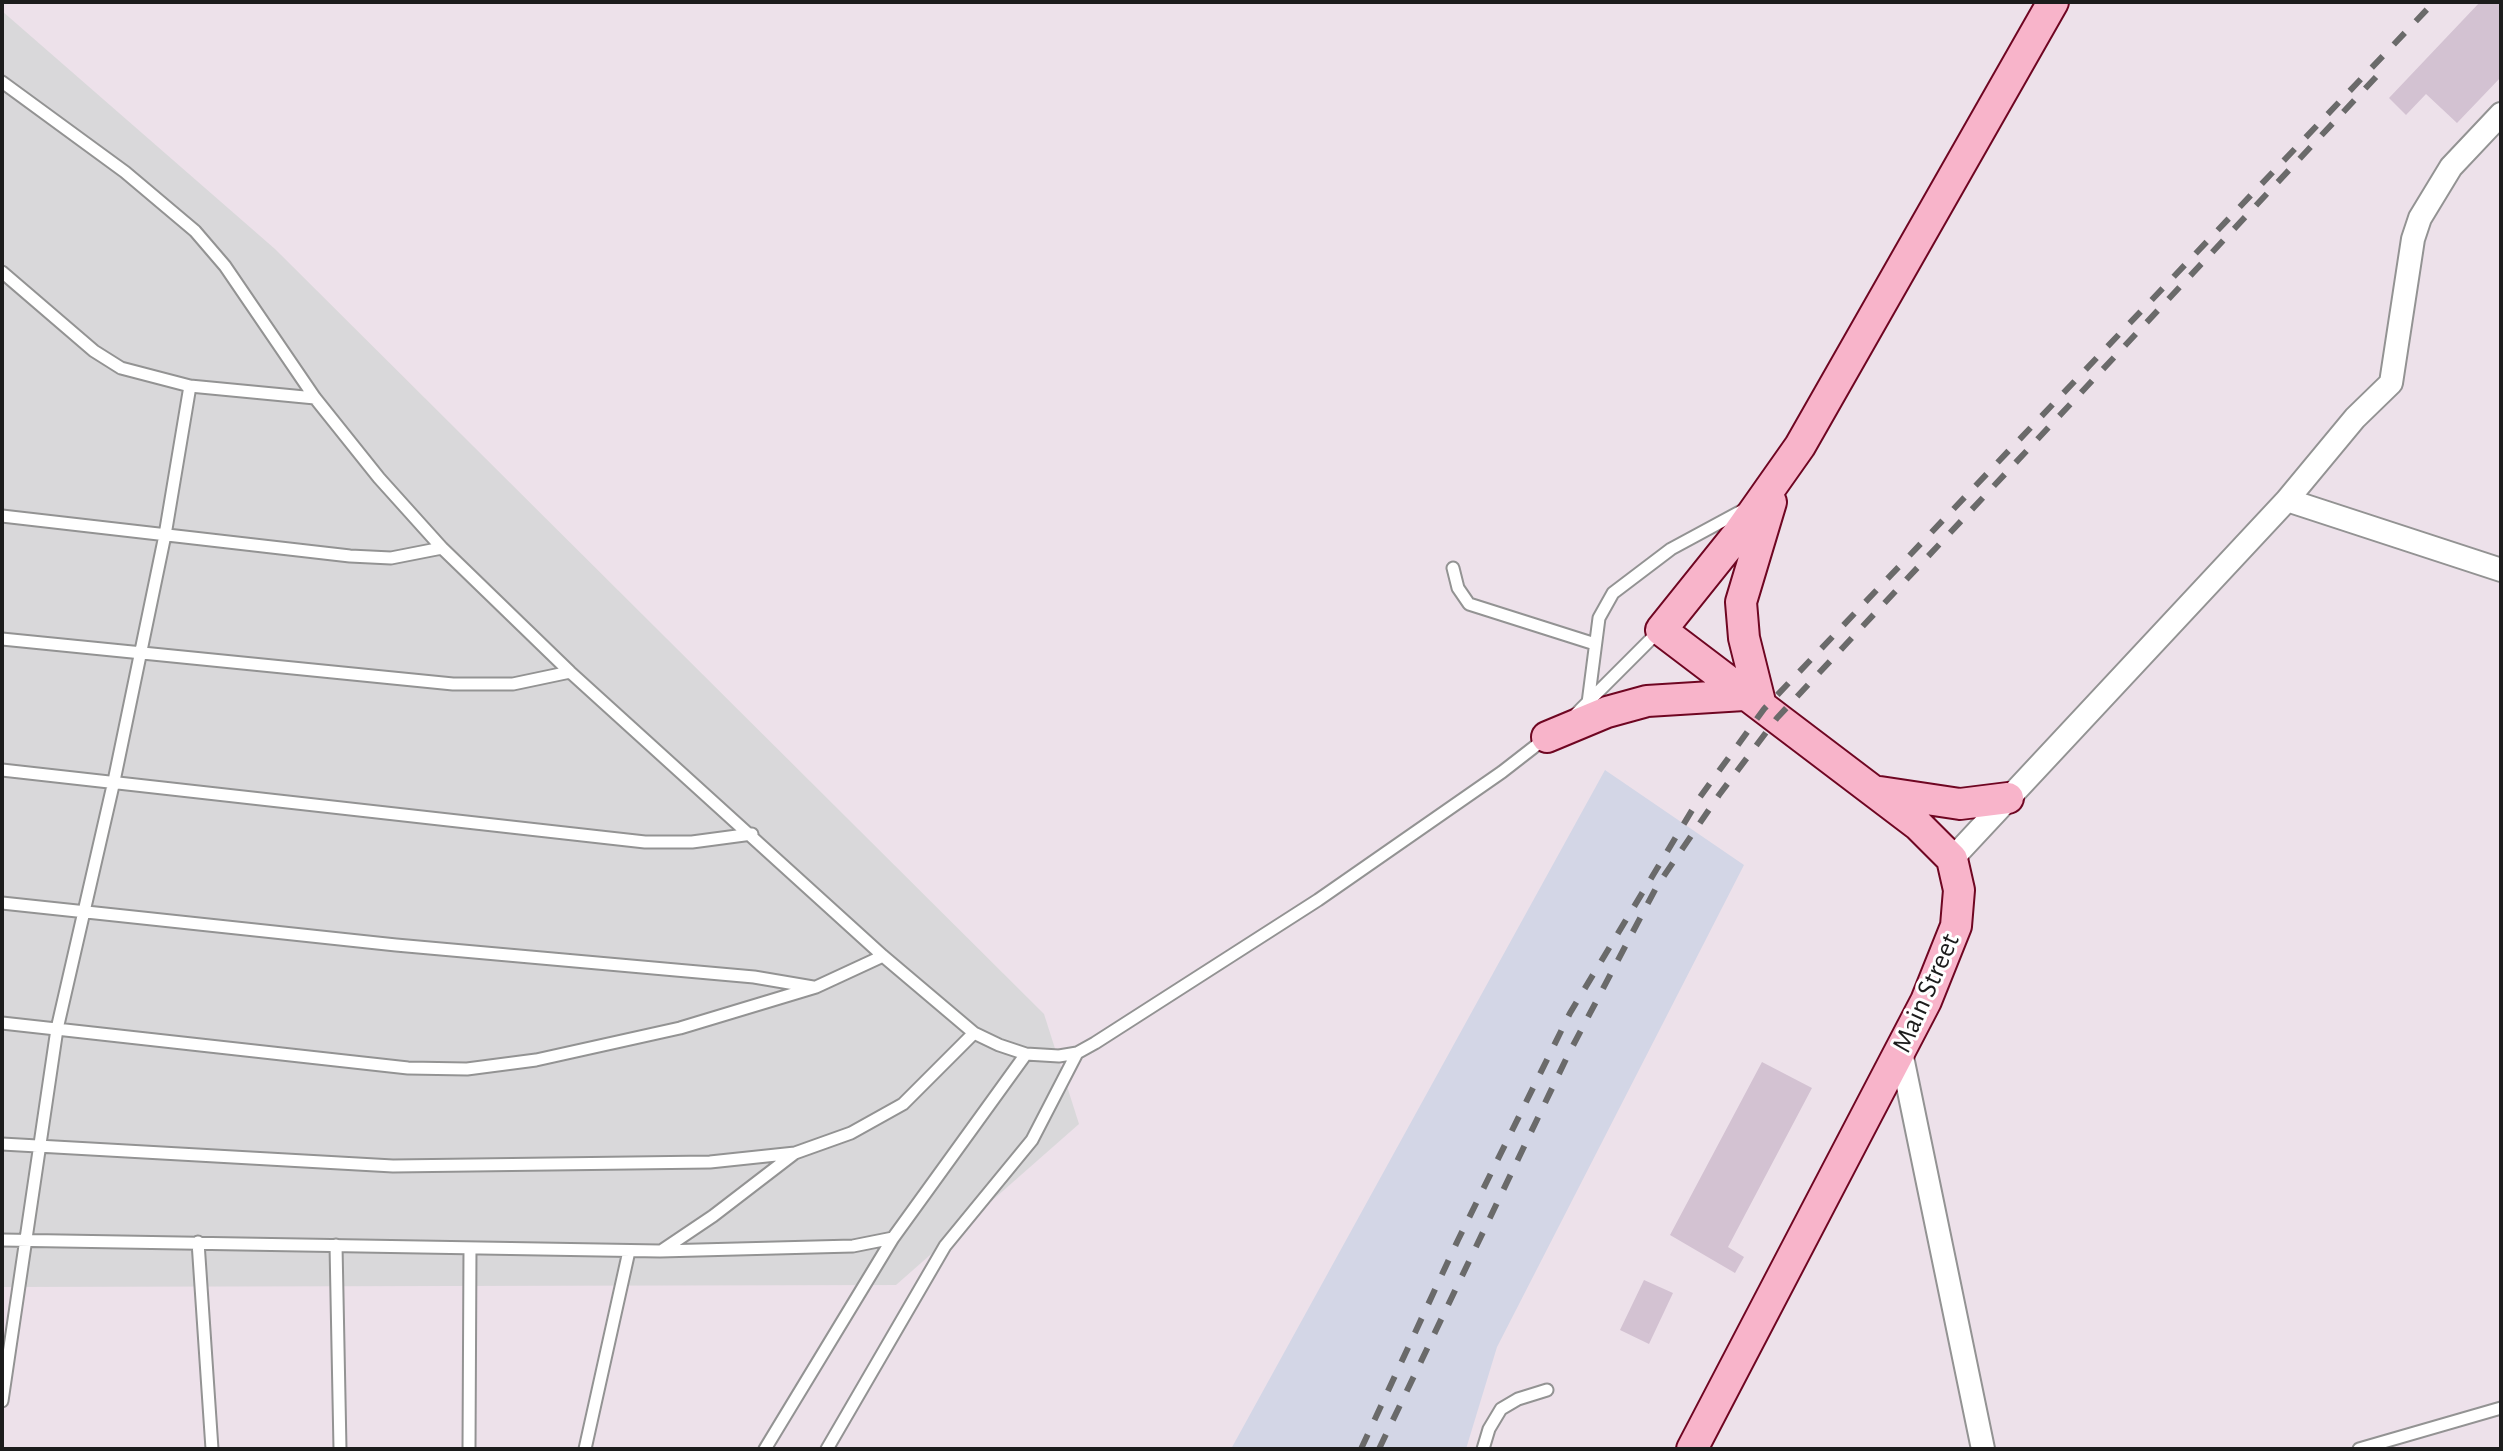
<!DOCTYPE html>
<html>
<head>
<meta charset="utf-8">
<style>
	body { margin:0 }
	#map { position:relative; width:2503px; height:1451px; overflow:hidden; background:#ede1ea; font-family:"Alegreya Sans",sans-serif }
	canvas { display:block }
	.frame { position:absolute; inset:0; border:4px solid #1c1c1c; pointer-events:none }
</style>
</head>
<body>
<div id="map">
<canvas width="2503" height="1451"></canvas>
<div class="frame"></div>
</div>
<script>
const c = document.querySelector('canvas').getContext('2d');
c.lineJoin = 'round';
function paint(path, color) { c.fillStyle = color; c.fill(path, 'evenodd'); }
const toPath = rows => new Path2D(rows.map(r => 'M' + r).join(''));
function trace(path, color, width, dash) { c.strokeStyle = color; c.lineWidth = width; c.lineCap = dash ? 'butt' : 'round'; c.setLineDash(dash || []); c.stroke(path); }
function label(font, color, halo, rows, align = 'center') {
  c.font = font + ' "Alegreya Sans",sans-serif'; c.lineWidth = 6; c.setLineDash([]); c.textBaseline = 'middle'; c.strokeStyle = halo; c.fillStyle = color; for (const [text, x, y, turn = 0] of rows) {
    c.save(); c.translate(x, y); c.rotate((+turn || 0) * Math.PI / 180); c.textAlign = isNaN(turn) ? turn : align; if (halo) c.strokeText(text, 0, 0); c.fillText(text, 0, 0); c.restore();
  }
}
const residential = toPath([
	[2,11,275,249,1044,1014,1079,1124,896,1285,2,1287]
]);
const industrial = toPath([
	[1605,770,1744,865,1497,1347,1466,1449,1231,1449]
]);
const building = toPath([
	[2480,2,2501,2,2501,77,2457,123,2426,94,2406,115,2389,98],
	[1762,1062,1812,1088,1728,1247,1744,1257,1735,1273,1670,1235],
	[1644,1280,1673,1293,1649,1344,1620,1330]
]);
const lane = toPath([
	[2,82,125,172,195,231,225,266,315,398,379,478,442,548,570,672,883,956,974,1033,999,1045,1026,1054,1059,1056,1077,1053,1095,1043,1318,900,1502,772,1547,737],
	[2,272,94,351,121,368,190,386,315,398],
	[2,516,350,556,391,558,442,548],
	[1453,568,1458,588,1469,604,1595,644],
	[2,639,453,684,513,684,570,672],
	[1588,703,1599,618,1613,593,1671,549,1745,509],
	[1576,714,1660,630],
	[2,770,645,842,692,842,752,834],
	[2,903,396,945,754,977,813,987],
	[2,1023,408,1068,467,1069,536,1060,680,1028,816,987,883,956],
	[2,1144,393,1166,710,1162,795,1153,851,1133,903,1104,974,1033],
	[2,1240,660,1251,853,1246,893,1238,1026,1054],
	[198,1242,212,1449],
	[336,1245,340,1449],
	[661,1251,713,1216,795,1153],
	[2,1401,57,1029,114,781,165,535,190,386],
	[469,1449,470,1248],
	[585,1449,629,1251],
	[765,1449,893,1238],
	[827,1449,945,1246,1032,1140,1077,1053],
	[1483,1449,1489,1429,1501,1409,1518,1399,1547,1390],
	[2359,1449,2501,1408]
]);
const street = toPath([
	[2287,500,2355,418,2391,383,2413,239,2420,218,2451,167,2501,114],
	[1952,859,2287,500,2501,570],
	[1901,1052,1983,1449]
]);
const secondary = toPath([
	[1761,706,1744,638,1741,602,1771,502],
	[1547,737,1607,712,1647,701,1744,695],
	[1880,792,1960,804,2008,798],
	[1692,1449,1926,1001,1956,926,1959,890,1952,859,1918,825,1661,630,1738,534,1800,446,2053,2]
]);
const rail = toPath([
	[1361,1449,1458,1240,1570,1013,1700,797,1764,709,2434,2],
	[1379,1449,1568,1055,1657,886,1719,795,1777,718,2376,77]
]);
const streetNames = [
	["Main Street",1926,993,-66]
];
paint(residential, '#d9d8da');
paint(industrial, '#d3d6e6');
paint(building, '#d3c2d2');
trace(lane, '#939393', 15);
trace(street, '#939393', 26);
trace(secondary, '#6f0622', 34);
trace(lane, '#fff', 11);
trace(street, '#fff', 22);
trace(secondary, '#f8b4ca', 30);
trace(rail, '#6a6a6a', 6, [16, 16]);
label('28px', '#1c1c1c', '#fff', streetNames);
</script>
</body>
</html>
